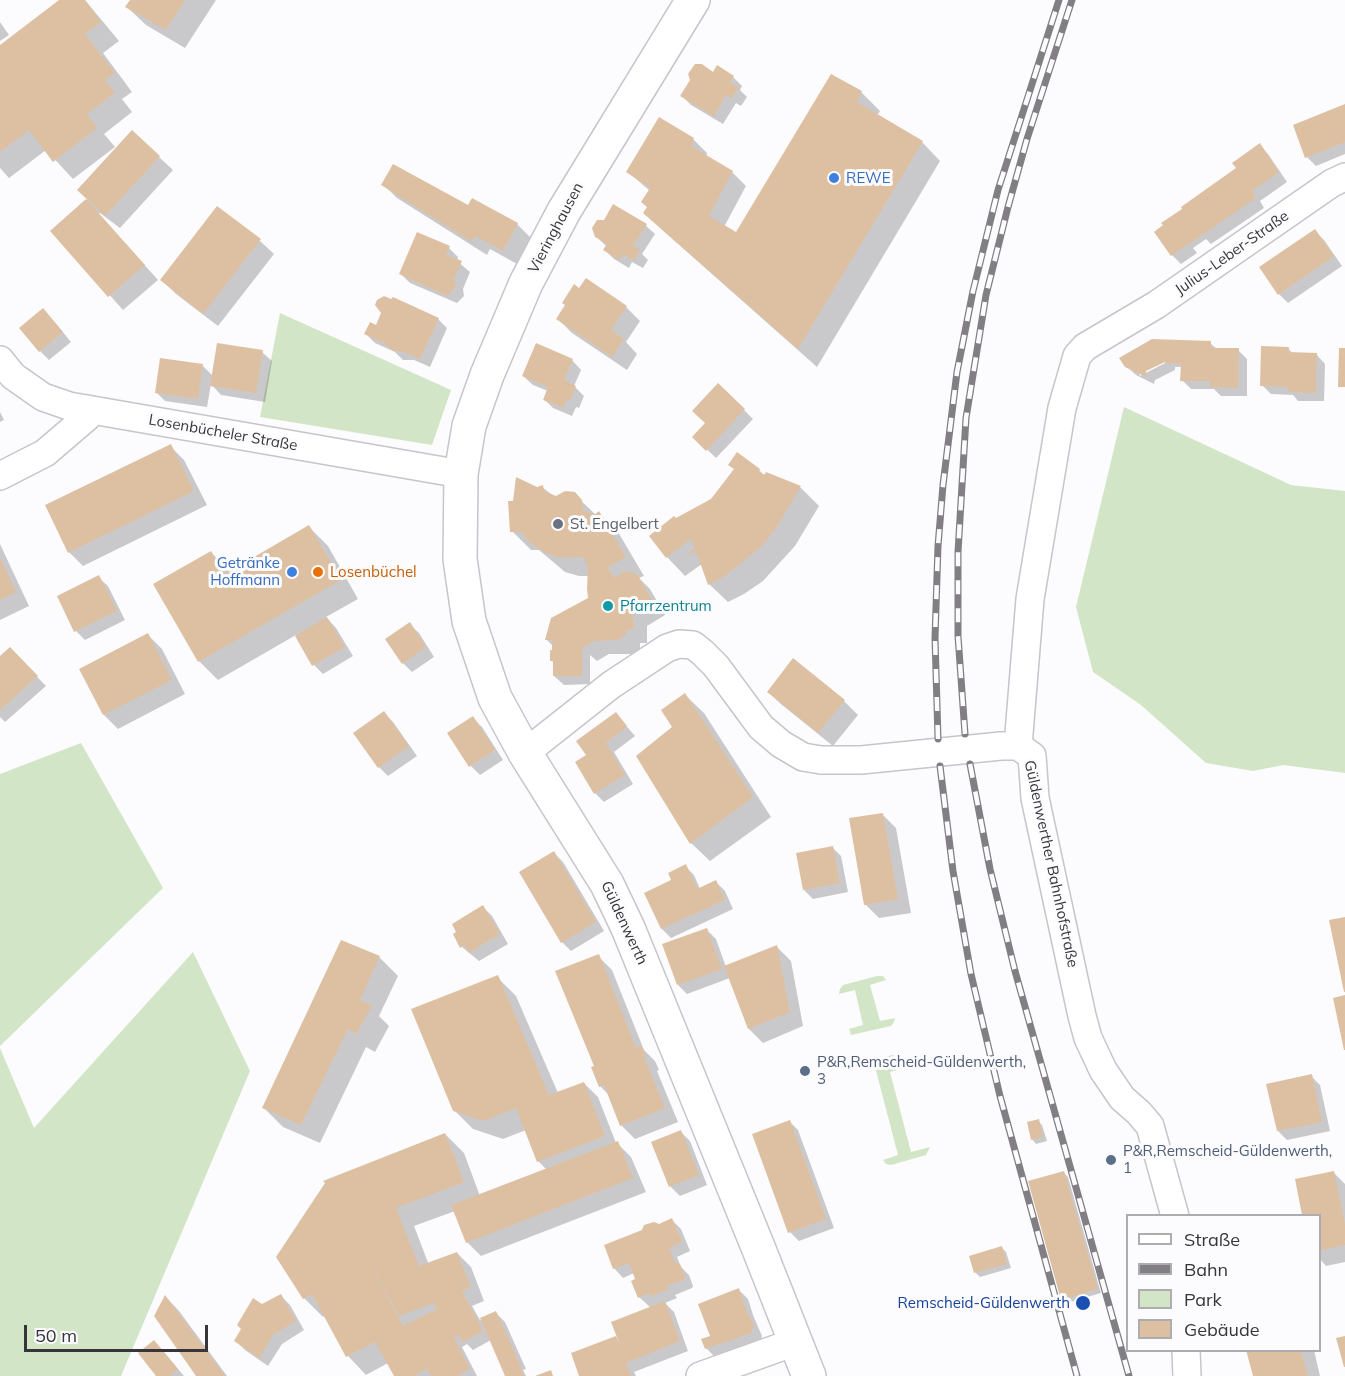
<!DOCTYPE html>
<html>
<head>
<meta charset="utf-8">
<style>
	body { margin:0 }
	#map { position:relative; width:1345px; height:1376px; overflow:hidden; background:#fcfbfe; font-family:Mulish,sans-serif }
	canvas { display:block }
	.legend { position:absolute; left:1126px; top:1214px; width:195px; height:138px; box-sizing:border-box; background:#fcfbfe; border:2px solid #adacaf; margin:0; padding:8px 10px; list-style:none; font-size:18px; color:#373539 }
	.legend li { display:flex; align-items:center; gap:12px; height:30px }
	.legend b { width:30px; border:2px solid #adacaf }
	.scale { position:absolute; left:24px; top:1325px; width:184px; height:27px; box-sizing:border-box; border:3px solid #373539; border-top:0; padding-left:8px; font-size:18px; line-height:21px; white-space:nowrap; color:#373539; -webkit-text-stroke:4px #fcfbfe; paint-order:stroke }
</style>
</head>
<body>
<div id="map">
<canvas width="1345" height="1376"></canvas>
<ul class="legend">
<li><b style="height:8px;background:#fff"></b>Straße</li>
<li><b style="height:8px;background:#817f83"></b>Bahn</li>
<li><b style="height:16px;background:#d2e6c7"></b>Park</li>
<li><b style="height:16px;background:#ddc0a1"></b>Gebäude</li>
</ul>
<div class="scale">50 m</div>
</div>
<script>
const c = document.querySelector('canvas').getContext('2d');
c.lineJoin = 'round';
function paint(path, color) { c.fillStyle = color; c.fill(path, 'evenodd'); }
const toPath = rows => new Path2D(rows.map(r => 'M' + r).join(''));
function trace(path, color, width, dash) { c.strokeStyle = color; c.lineWidth = width; c.lineCap = dash ? 'butt' : 'round'; c.setLineDash(dash || []); c.stroke(path); }
function label(font, color, halo, rows, align = 'center') {
  c.font = font + ' Mulish,sans-serif'; c.lineWidth = 6; c.setLineDash([]); c.textBaseline = 'middle'; c.strokeStyle = halo; c.fillStyle = color; for (const [text, x, y, turn = 0] of rows) {
    c.save(); c.translate(x, y); c.rotate((+turn || 0) * Math.PI / 180); c.textAlign = isNaN(turn) ? turn : align; if (halo) c.strokeText(text, 0, 0); c.fillText(text, 0, 0); c.restore();
  }
}
const green = toPath([
	[280,313,451,390,432,445,260,417],
	[1124,407,1291,485,1345,491,1345,773,1283,765,1253,771,1206,763,1141,705,1093,672,1076,607],
	[81,743,163,888,0,1046,0,774],
	[193,952,250,1071,121,1376,0,1376,0,1048,34,1128],
	[877,976,883,976,886,980,870,985,880,1021,895,1018,894,1022,891,1026,851,1035,849,1029,863,1025,855,990,839,994,840,989,843,985],
	[892,1055,906,1059,908,1067,890,1072,911,1152,930,1147,926,1155,891,1165,886,1164,883,1160,898,1155,875,1067,859,1070,860,1065,866,1062]
]);
const shadow = toPath([
	[61,0,85,0,119,41,103,53,132,92,122,99,132,112,104,134,115,147,73,179,46,150,9,178,0,168,0,47],
	[132,0,216,0,185,48,146,25,127,7],
	[0,22,9,35,0,41],
	[718,67,733,77,742,86,740,90,747,97,741,106,736,103,723,124,691,105,682,96,714,74],
	[861,92,880,111,877,116,922,142,940,161,817,367,659,227,648,207,650,191,628,172,693,139,707,153,706,157,732,172,746,186,724,227,736,235],
	[1345,106,1345,154,1316,166,1307,157],
	[1259,145,1268,154,1287,182,1260,201,1264,208,1211,244,1206,239,1193,248,1197,253,1181,264,1172,255,1156,232,1238,169],
	[159,157,173,170,120,228,100,213,99,214,158,280,123,310,52,231,88,199],
	[383,184,469,207,517,224,531,238,517,264,490,249,487,255,397,198],
	[218,208,260,241,274,254,218,326,176,294,162,280],
	[645,225,655,234,642,254,648,260,643,268,632,262,629,268,614,259,605,250,606,246,596,236],
	[1315,231,1324,240,1342,266,1288,303,1279,294],
	[449,248,458,257,457,261,470,272,463,289,464,296,457,303,410,283,401,274],
	[586,280,626,307,640,321,626,342,637,354,627,370,572,333,558,319],
	[383,313,438,319,447,328,430,367,414,360,403,360,395,352,375,343,366,334,377,327],
	[52,319,71,342,49,360,40,351],
	[1210,343,1217,349,1238,350,1247,359,1247,396,1221,396,1214,389,1191,389,1182,380,1182,367,1175,367,1175,370,1155,380,1154,384,1136,375,1126,366],
	[1167,359,1167,362,1140,376,1139,373],
	[1288,348,1293,354,1316,354,1325,364,1324,401,1298,401,1293,395,1271,394,1262,385],
	[262,352,272,361,265,402,221,395,211,384,207,407,165,401,156,392,203,366,213,376],
	[572,360,581,370,574,386,584,396,579,408,576,407,572,416,553,408,544,399,548,391,533,385,523,376],
	[744,410,753,419,716,458,694,437],
	[0,412,4,420,0,422],
	[170,446,184,460,207,505,83,566,69,552],
	[759,470,765,476,767,473,801,488,819,506,795,546,763,581,744,594,728,602,709,584,702,564,685,576,667,557,676,520],
	[542,487,556,498,574,494,596,515,599,513,618,532,644,576,639,578,650,589,665,615,647,626,647,643,640,643,640,649,632,654,609,654,597,661,590,655,590,684,564,685,554,676,554,663,552,661,554,647,546,639,590,599,589,576,579,576,565,572,539,550,531,550,512,531,514,502],
	[309,527,328,546,358,599,326,617,336,628,353,656,323,674,314,665,296,635,218,680,199,661,211,552,230,573],
	[0,544,29,606,0,620],
	[98,577,108,586,125,620,85,640,76,631],
	[409,624,419,633,434,657,412,672,403,663],
	[148,635,162,649,185,694,118,729,104,715,81,669],
	[10,649,46,686,5,722,0,717,0,658],
	[794,660,844,701,858,715,833,746,782,705,769,692],
	[685,695,704,713,771,817,710,861,691,843,674,728],
	[384,713,393,722,417,756,388,776,379,767],
	[616,714,635,736,614,752,633,784,604,802,595,793,588,756],
	[473,718,482,727,503,760,480,775,471,766,449,734],
	[882,814,896,828,911,913,879,918,865,904],
	[832,847,841,856,848,892,813,899,804,890],
	[554,853,563,862,604,931,571,951,562,942],
	[685,866,694,875,700,889,716,882,725,891,733,909,671,938,662,929,673,881],
	[483,907,492,916,508,944,479,961,462,947],
	[707,930,716,939,726,967,777,947,791,961,803,1026,763,1043,749,1029,730,978,687,994,678,985],
	[598,956,612,970,644,1050,655,1061,659,1070,657,1071,678,1122,635,1139,621,1125,609,1095,600,1086,595,1066],
	[379,957,398,976,379,1016,389,1026,375,1052,366,1047,320,1143,283,1127,264,1108],
	[497,977,516,996,558,1093,584,1083,598,1097,616,1143,617,1143,631,1157,646,1192,481,1256,467,1242,455,1211,414,1226,429,1265,457,1253,471,1267,484,1301,472,1306,480,1320,496,1313,505,1322,526,1369,523,1370,526,1376,507,1376,491,1340,473,1350,467,1344,462,1347,477,1376,396,1376,388,1363,366,1375,348,1356,325,1315,323,1317,304,1298,445,1134,464,1153,480,1196,547,1170,538,1161,526,1130,503,1139,473,1129,454,1110],
	[1311,1076,1320,1085,1330,1131,1287,1140,1278,1131],
	[789,1121,798,1130,834,1228,799,1241,790,1232],
	[1038,1121,1042,1125,1047,1141,1036,1144,1032,1139],
	[681,1132,690,1141,707,1185,680,1196,671,1187,653,1143],
	[1333,1172,1345,1184,1345,1262,1326,1266,1320,1259,1320,1216,1304,1216,1296,1180],
	[1064,1173,1068,1177,1101,1293,1067,1303,1063,1299],
	[672,1220,681,1229,690,1251,677,1257,681,1267,689,1275,693,1286,692,1288,675,1295,677,1298,665,1303,674,1312,688,1351,634,1372,636,1376,581,1376,615,1338,622,1345,651,1308,639,1297,634,1273,623,1278,614,1268,659,1225],
	[1002,1248,1006,1252,1011,1268,980,1277,976,1273,971,1257],
	[739,1290,748,1299,753,1315,762,1336,760,1342,715,1357,706,1348],
	[281,1296,290,1305,304,1330,282,1344,268,1366,245,1350,236,1341,262,1306],
	[166,1297,179,1311,227,1376,198,1376],
	[154,1342,163,1351,184,1376,158,1376],
	[1247,1350,1314,1350,1320,1376,1254,1376]
]);
const building = toPath([
	[59,0,85,0,101,22,85,34,115,73,105,80,115,93,87,114,97,128,53,162,29,130,0,152,0,45],
	[130,0,185,0,166,30,125,7],
	[695,64,702,64,713,72,717,65,734,76,730,82,740,88,739,91,737,89,732,98,726,95,715,114,715,117,680,96,690,80,688,74],
	[831,74,862,91,857,102,923,141,798,349,643,213,647,207,641,202,650,188,626,172,659,117,694,138,691,146,733,171,709,216,736,232],
	[1345,104,1345,142,1305,158,1293,125],
	[132,130,160,156,105,216,77,190],
	[1260,143,1279,172,1252,191,1256,198,1171,256,1154,232,1163,225,1161,223,1182,209,1181,207,1236,168,1232,163],
	[393,164,468,205,472,198,518,223,503,251,475,236,472,242,381,185],
	[86,199,145,265,108,297,50,231],
	[613,204,647,224,633,246,640,249,634,261,623,254,619,260,603,250,607,244,595,237,592,228,597,220,604,220],
	[217,206,261,239,203,314,160,280],
	[1315,229,1334,256,1278,295,1259,267],
	[417,232,450,246,446,255,462,261,454,279,456,287,447,296,399,274],
	[586,278,627,306,611,330,624,339,612,357,556,319,565,305,562,303,574,284,579,288],
	[384,296,391,299,393,297,439,318,420,359,404,352,393,351,384,343,364,334,370,322,376,325,381,313,375,305,377,300],
	[43,308,63,332,39,352,19,328],
	[1152,339,1211,341,1211,348,1239,348,1238,388,1210,387,1210,381,1180,381,1181,364,1165,363,1165,362,1146,371,1146,377,1125,367,1119,358],
	[217,343,263,350,256,393,210,386],
	[536,343,573,359,564,380,576,386,570,400,567,399,563,408,543,400,548,387,522,376],
	[1261,346,1289,347,1288,352,1317,353,1316,393,1288,392,1288,387,1260,386],
	[1339,348,1345,348,1345,387,1338,387],
	[160,358,203,364,198,399,155,393],
	[718,383,745,409,706,451,692,437,705,423,692,411],
	[171,444,194,491,68,553,45,505],
	[737,452,760,469,759,471,764,475,766,472,801,486,777,527,762,546,725,576,708,585,696,551,689,554,688,552,695,549,691,539,666,558,649,536,674,516,676,518,711,499,734,469,728,465],
	[516,477,537,487,543,485,544,491,556,496,565,491,575,492,582,500,583,510,594,515,599,511,626,557,608,567,614,578,625,571,637,574,652,601,633,612,634,629,626,630,626,635,618,640,594,641,582,648,582,676,553,676,553,661,550,661,550,650,552,650,552,640,545,640,551,618,588,598,587,589,588,566,583,557,560,558,545,553,528,541,522,532,510,532,508,501,513,501],
	[309,525,341,580,198,662,153,584,211,551,225,574],
	[0,557,16,592,0,600],
	[99,575,117,611,74,632,57,596],
	[327,617,345,647,312,666,295,636],
	[410,622,426,647,402,664,385,639],
	[148,633,172,680,103,715,79,669],
	[10,647,38,676,0,710,0,656],
	[793,658,845,700,818,733,767,692],
	[685,693,753,797,690,844,636,756,672,727,661,710],
	[384,711,409,746,378,768,353,733],
	[616,712,627,726,606,743,625,775,594,794,575,762,586,755,576,741],
	[473,716,495,750,469,767,447,733],
	[883,813,898,899,864,905,849,818],
	[833,846,840,883,803,890,796,853],
	[554,851,596,922,561,943,519,872],
	[686,864,697,889,716,880,725,900,661,929,644,893,671,880,668,873],
	[483,905,500,934,469,953,464,945,460,948,453,934,456,932,452,924],
	[1345,917,1345,992,1344,992,1329,920],
	[707,928,722,969,677,985,662,944],
	[341,940,380,956,360,1000,372,1006,356,1034,348,1029,301,1125,262,1108],
	[777,945,790,1012,748,1029,724,966],
	[599,954,636,1048,641,1045,646,1056,644,1057,665,1108,620,1126,604,1085,599,1087,591,1067,594,1066,555,971],
	[498,975,549,1095,584,1082,605,1136,537,1162,516,1108,484,1121,453,1111,411,1009],
	[1345,995,1345,1050,1344,1050,1333,998],
	[1312,1074,1322,1122,1277,1131,1266,1084],
	[1039,1119,1043,1137,1031,1140,1027,1122],
	[790,1120,826,1219,788,1233,752,1134],
	[681,1130,699,1175,669,1187,651,1142],
	[445,1133,464,1182,396,1208,419,1266,457,1252,471,1287,462,1291,483,1331,463,1342,458,1335,454,1337,470,1369,457,1376,431,1376,427,1369,414,1376,394,1376,375,1342,346,1357,312,1294,303,1299,276,1257,325,1183,323,1181],
	[362,1250,399,1316,434,1303,437,1309,403,1326],
	[618,1141,633,1178,466,1243,451,1205],
	[1064,1171,1098,1289,1061,1300,1028,1181],
	[1334,1171,1345,1224,1345,1245,1320,1251,1320,1215,1302,1215,1295,1179],
	[672,1218,682,1242,669,1248,675,1263,680,1264,685,1276,683,1280,667,1286,669,1289,651,1296,649,1293,638,1298,631,1281,635,1279,629,1263,613,1269,604,1245,642,1230,644,1225,654,1222,659,1224],
	[1002,1246,1007,1264,974,1273,969,1256],
	[739,1288,744,1305,754,1326,751,1333,705,1349,701,1339,710,1336,698,1304],
	[281,1294,296,1321,273,1335,259,1358,234,1341,241,1329,237,1325,253,1298,262,1304],
	[165,1295,225,1376,196,1376,154,1316],
	[665,1301,680,1341,626,1363,631,1376,579,1376,571,1353,616,1336,625,1358,611,1322],
	[496,1311,518,1360,524,1376,505,1376,480,1318],
	[1345,1336,1345,1367,1344,1367,1336,1338],
	[154,1340,178,1369,170,1376,156,1376,138,1353],
	[1246,1350,1301,1350,1308,1376,1253,1376],
	[551,1370,553,1376,535,1376]
]);
const minor = toPath([
	[0,360,13,376,43,397,69,406,461,474],
	[0,476,45,453,87,417,87,409],
	[1018,746,1030,599,1062,408,1077,356,1085,347,1156,305,1332,183,1345,177],
	[525,753,611,685,667,648,679,644,693,645,703,653,716,666,761,727,781,744,803,757,821,760,861,760,1001,746,1018,746,1032,756,1035,798,1082,1016,1088,1038,1103,1070,1122,1098,1139,1113,1150,1126,1175,1216],
	[1186,1350,1187,1376],
	[700,1376,795,1342]
]);
const secondary = toPath([
	[693,0,564,211,526,283,487,375,469,426,461,474,460,559,469,621,495,698,525,753,607,884,628,928,758,1247,809,1376]
]);
const rail = toPath([
	[965,734,958,636,958,552,966,418,986,295,1008,207,1027,139,1072,0],
	[938,739,935,638,938,546,943,485,957,372,973,291,998,190,1059,0],
	[970,764,990,869,1015,971,1129,1376],
	[940,766,953,871,971,974,1000,1096,1077,1376]
]);
const markers = [
	[834,178,6,"#3f7fe0"],
	[558,524,6,"#6b7280"],
	[292,572,6,"#3f7fe0"],
	[318,572,6,"#e8710a"],
	[608,606,6,"#0f9aa8"],
	[805,1071,6,"#5c6f8a"],
	[1111,1160,6,"#5c6f8a"],
	[1083,1303,8,"#1a4fb4"]
];
const shopNames = [
	["REWE",846,178],
	["Getränke",280,563,"right"],
	["Hoffmann",280,580,"right"]
];
const streetNames = [
	["Vieringhausen",556,228,-62],
	["Julius-Leber-Straße",1232,253,-35],
	["Losenbücheler Straße",223,433,10],
	["Güldenwerther Bahnhofstraße",1051,864,78],
	["Güldenwerth",624,923,65]
];
const worshipNames = [
	["St. Engelbert",570,524]
];
const foodNames = [
	["Losenbüchel",330,572]
];
const cultureNames = [
	["Pfarrzentrum",620,606]
];
const serviceNames = [
	["P&R,Remscheid-Güldenwerth,",817,1062],
	["3",817,1079],
	["P&R,Remscheid-Güldenwerth,",1123,1151],
	["1",1123,1168]
];
const transitNames = [
	["Remscheid-Güldenwerth",1070,1303]
];
paint(green, '#d2e6c7');
paint(shadow, '#0003');
paint(building, '#ddc0a1');
trace(minor, '#c7c4cc', 30);
trace(secondary, '#c7c4cc', 36);
trace(minor, '#fff', 27);
trace(secondary, '#fff', 33);
trace(rail, '#817f83', 7);
trace(rail, '#fcfbfe', 4.5, [14]);
for (const [x, y, r, color] of markers) { const dot = new Path2D(); dot.arc(x, y, r, 0, 2 * Math.PI); c.fillStyle = color; c.fill(dot); trace(dot, '#fcfbfe', 2); }
label('15px', '#366cbe', '#fcfbfe', shopNames, 'left');
label('15px', '#373539', '#fcfbfe', streetNames);
label('15px', '#5b616d', '#fcfbfe', worshipNames, 'left');
label('15px', '#c56008', '#fcfbfe', foodNames, 'left');
label('15px', '#0d838f', '#fcfbfe', cultureNames, 'left');
label('15px', '#4e5e75', '#fcfbfe', serviceNames, 'left');
label('15px', '#164399', '#fcfbfe', transitNames, 'right');
</script>
</body>
</html>
